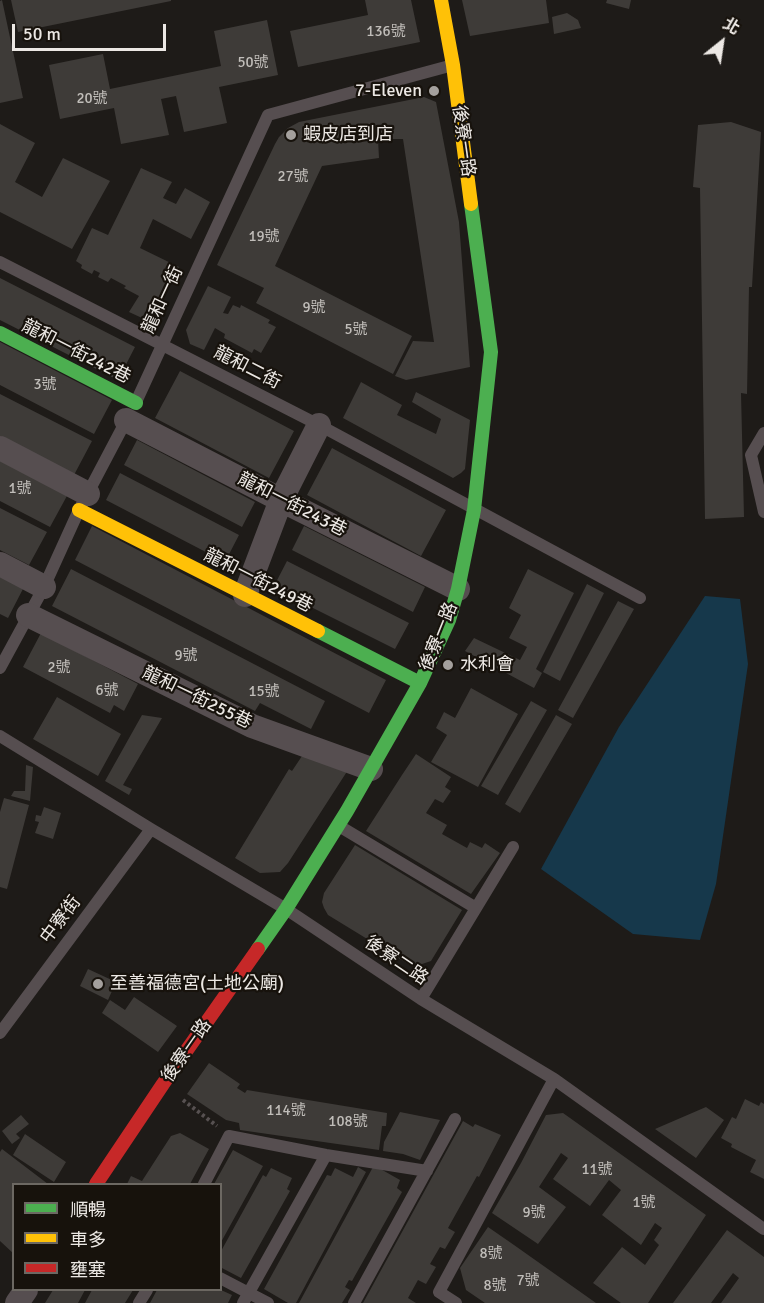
<!DOCTYPE html>
<html>
<head>
<meta charset="utf-8">
<style>
	body { margin:0 }
	#map { position:relative; width:764px; height:1303px; overflow:hidden; background:#1e1b18; font-family:Signika,"Noto Sans TC",sans-serif }
	canvas { display:block }
	.legend { position:absolute; left:12px; top:1183px; width:210px; height:108px; box-sizing:border-box; background:#17120c; border:2px solid #6c6862; margin:0; padding:8px 10px; list-style:none; font-size:18px; color:#ece8e4 }
	.legend li { display:flex; align-items:center; gap:12px; height:30px }
	.legend b { width:30px; border:2px solid #6c6862 }
	.north { position:absolute; left:692px; top:12px; width:60px; height:60px; -webkit-text-stroke:4px #17120c; paint-order:stroke; rotate:30deg; font-size:16px; font-weight:700; line-height:24px; text-align:center; color:#ece8e4 }
	.north::after { content:''; display:block; margin:auto; width:21px; height:27px; background:#ece8e4; clip-path:polygon(50% 0,100% 100%,50% 72%,0 100%) }
	.scale { position:absolute; left:12px; top:24px; width:154px; height:27px; box-sizing:border-box; border:3px solid #ece8e4; border-top:0; padding-left:8px; font-size:18px; line-height:21px; white-space:nowrap; color:#ece8e4; -webkit-text-stroke:4px #17120c; paint-order:stroke }
</style>
</head>
<body>
<div id="map">
<canvas width="764" height="1303"></canvas>
<ul class="legend">
<li><b style="height:8px;background:#4caf50"></b>順暢</li>
<li><b style="height:8px;background:#ffc107"></b>車多</li>
<li><b style="height:8px;background:#c62828"></b>壅塞</li>
</ul>
<div class="north">北</div>
<div class="scale">50 m</div>
</div>
<script>
const c = document.querySelector('canvas').getContext('2d');
c.lineJoin = 'round';
function paint(path, color) { c.fillStyle = color; c.fill(path, 'evenodd'); }
const toPath = rows => new Path2D(rows.map(r => 'M' + r).join(''));
function trace(path, color, width, dash) { c.strokeStyle = color; c.lineWidth = width; c.lineCap = dash ? 'butt' : 'round'; c.setLineDash(dash || []); c.stroke(path); }
function label(font, color, halo, rows, align = 'center') {
  c.font = font + ' Signika,"Noto Sans TC",sans-serif'; c.lineWidth = 4.5; c.setLineDash([]); c.textBaseline = 'middle'; c.strokeStyle = halo; c.fillStyle = color; for (const [text, x, y, turn = 0] of rows) {
    c.save(); c.translate(x, y); c.rotate((+turn || 0) * Math.PI / 180); c.textAlign = isNaN(turn) ? turn : align; if (halo) c.strokeText(text, 0, 0); c.fillText(text, 0, 0); c.restore();
  }
}
const water = toPath([
	[705,596,740,599,748,664,716,884,700,940,633,934,541,869,619,727]
]);
const building = toPath([
	[2,0,23,98,0,103,0,1],
	[11,0,171,0,171,1,18,32],
	[365,0,411,0,420,42,298,67,290,31,368,15],
	[462,0,546,0,549,23,470,36],
	[607,0,631,0,629,9,606,3],
	[567,13,578,20,581,28,554,34,552,17],
	[267,20,278,75,219,87,227,123,184,132,176,96,161,99,169,135,121,144,114,108,60,119,49,65,103,54,110,89,221,66,214,31],
	[424,97,436,102,459,222,470,367,406,380,395,376,413,341,434,342,403,139,378,139,379,158,322,166,275,266,412,336,393,374,256,303,264,288,217,265,275,144,279,137,288,128,299,122],
	[731,122,761,132,752,287,749,287,747,394,741,393,744,517,705,519,700,188,693,187,698,125],
	[0,124,35,143,15,182,42,197,63,158,110,181,72,249,0,212],
	[141,168,172,182,163,198,176,204,185,188,210,202,191,239,153,219,140,248,179,267,156,314,142,318,129,312,139,296,124,288,126,286,111,278,108,282,98,277,100,273,94,270,92,274,81,268,82,265,76,261,92,228,108,235],
	[0,278,135,347,118,380,0,320],
	[208,286,231,297,223,313,228,314,233,305,240,308,241,305,270,320,268,323,276,327,261,353,254,349,252,353,224,338,225,334,215,328,204,350,190,344,186,330],
	[0,342,112,400,94,434,0,385],
	[180,371,294,431,269,478,155,418],
	[361,382,402,405,397,415,436,434,441,419,412,402,416,392,470,420,465,469,461,473,453,478,343,418],
	[0,394,92,441,74,475,0,436],
	[137,440,255,502,242,527,124,465],
	[332,448,446,510,421,556,307,495],
	[0,458,68,494,50,527,0,501],
	[120,473,239,535,225,562,106,500],
	[0,508,47,532,29,565,0,550],
	[92,526,386,680,369,713,75,560],
	[304,526,425,587,413,612,292,550],
	[287,561,409,623,395,649,273,588],
	[71,569,325,701,311,729,260,703,255,711,52,606],
	[528,569,574,593,536,669,542,673,534,688,465,651,474,638,520,660,527,647,509,638,521,615,509,608],
	[0,571,25,585,8,618,0,614],
	[587,584,604,593,560,681,543,672],
	[618,601,634,609,573,718,558,710],
	[41,633,138,684,124,711,114,705,110,713,23,667],
	[471,688,518,714,478,787,431,762,447,735,436,728,444,712,455,718],
	[57,697,121,734,98,776,33,739],
	[531,701,547,710,498,795,481,786],
	[142,715,162,718,123,785,132,789,129,795,105,781],
	[556,715,572,724,520,813,505,804],
	[310,744,357,756,288,863,280,872,260,873,235,858,289,769,292,771],
	[416,754,451,777,445,787,451,791,443,803,435,799,426,813,447,825,442,834,467,848,470,842,482,848,485,843,500,853,471,894,366,831,402,775],
	[26,765,33,767,30,801,11,796,14,791,25,791],
	[4,798,29,805,7,889,0,887,0,812],
	[44,807,61,813,53,839,35,833,39,822,35,821,36,815,41,816],
	[355,845,462,910,431,961,413,967,328,915,324,908,322,902,324,893],
	[88,969,116,982,108,1000,80,986],
	[134,997,177,1026,158,1052,102,1013,110,1000,125,1010],
	[209,1063,240,1084,237,1088,245,1093,247,1090,387,1113,386,1126,382,1126,379,1150,240,1130,239,1123,226,1120,187,1094],
	[745,1099,759,1106,761,1102,764,1104,764,1179,750,1172,756,1160,731,1147,732,1144,721,1138,732,1117,736,1119],
	[706,1107,724,1120,696,1158,655,1129],
	[400,1112,440,1120,420,1160,403,1154,383,1151,384,1142],
	[563,1113,706,1215,648,1303,621,1303,593,1283,622,1247,645,1265,659,1245,654,1240,662,1228,655,1223,641,1245,602,1215,621,1190,609,1180,590,1206,553,1179,568,1158,561,1153,539,1187,566,1207,538,1244,492,1213,521,1163,546,1115],
	[21,1115,29,1124,16,1134,20,1138,12,1144,2,1131],
	[463,1121,473,1127,475,1124,501,1135,479,1177,477,1176,448,1228,455,1232,445,1249,440,1247,430,1264,436,1267,426,1284,418,1280,408,1298,416,1303,363,1303],
	[180,1133,209,1149,190,1184,127,1184,131,1176,142,1181,171,1136],
	[25,1134,66,1162,54,1182,13,1155],
	[2,1149,48,1184,14,1184,14,1254,0,1241,0,1152],
	[233,1150,263,1166,220,1244,220,1184,214,1184],
	[358,1167,366,1172,296,1303,288,1303,264,1289,327,1175,331,1176,335,1168,353,1177],
	[373,1167,377,1167,400,1180,397,1188,402,1192,352,1281,349,1280,345,1287,350,1290,342,1303,299,1303],
	[271,1168,292,1178,287,1189,290,1191,241,1278,220,1267,220,1253,263,1175,266,1177],
	[488,1227,514,1245,596,1303,485,1303,466,1290,460,1268],
	[727,1230,764,1257,764,1303,721,1303,739,1278,733,1273,711,1303,673,1303],
	[53,1290,85,1290,78,1303,45,1303],
	[92,1290,133,1290,125,1303,85,1303],
	[157,1290,221,1290,232,1295,228,1303,150,1303]
]);
const path = toPath([
	[183,1100,217,1126]
]);
const lane = toPath([
	[0,262,319,425,640,598],
	[136,402,268,115,453,65],
	[764,433,751,455,764,512],
	[0,668,44,587,79,510,128,417],
	[0,736,151,829,286,909,421,999,554,1079,764,1229],
	[339,826,476,908],
	[421,999,513,847],
	[0,1033,151,829],
	[204,1184,229,1136,326,1155,427,1171],
	[220,1278,268,1303],
	[139,1303,147,1290],
	[243,1303,326,1155],
	[354,1303,455,1119],
	[456,1303,439,1292,554,1079]
]);
const street = toPath([
	[126,420,281,500,458,589],
	[0,448,88,494],
	[0,564,44,587],
	[245,595,281,500,319,425],
	[28,615,252,726,371,769],
	[17,1303,26,1290]
]);
const fast = toPath([
	[0,333,136,403],
	[318,631,420,683],
	[258,949,286,909,347,811,420,683,449,620,458,589,474,510,491,352,471,204]
]);
const slow = toPath([
	[441,0,453,65,471,204],
	[79,510,318,631]
]);
const jam = toPath([
	[96,1184,163,1084,258,949]
]);
const markers = [
	[434,91,6,"#a4a09d"],
	[291,135,6,"#a4a09d"],
	[448,665,6,"#a4a09d"],
	[98,984,6,"#a4a09d"]
];
const numberNames = [
	["136號",386,32],
	["50號",253,63],
	["20號",92,99],
	["27號",293,177],
	["19號",264,237],
	["9號",314,308],
	["5號",356,330],
	["3號",45,385],
	["1號",20,489],
	["9號",186,656],
	["2號",59,668],
	["6號",107,691],
	["15號",264,692],
	["114號",286,1111],
	["108號",348,1122],
	["11號",597,1170],
	["1號",644,1203],
	["9號",534,1213],
	["8號",491,1254],
	["7號",528,1281],
	["8號",495,1286]
];
const poiNames = [
	["7-Eleven",422,91,"right"],
	["蝦皮店到店",303,135],
	["水利會",460,665],
	["至善福德宮(土地公廟)",110,984]
];
const streetNames = [
	["後寮一路",463,141,82],
	["龍和一街",163,300,-65],
	["龍和一街242巷",76,352,27],
	["龍和二街",247,368,27],
	["龍和一街243巷",292,505,27],
	["龍和一街249巷",258,581,27],
	["後寮一路",439,637,-68],
	["龍和一街255巷",197,698,26],
	["中寮街",61,920,-53],
	["後寮二路",396,961,34],
	["後寮一路",187,1051,-55]
];
paint(water, '#16384b');
paint(building, '#3e3b38');
trace(path, '#575151', 4, [3, 3]);
trace(lane, '#564e50', 12);
trace(street, '#564e50', 24);
trace(fast, '#4caf50', 14);
trace(slow, '#ffc107', 14);
trace(jam, '#c62828', 14);
for (const [x, y, r, color] of markers) { const dot = new Path2D(); dot.arc(x, y, r, 0, 2 * Math.PI); c.fillStyle = color; c.fill(dot); trace(dot, '#17120c', 2); }
label('15px', '#c0bdb9', null, numberNames);
label('18px', '#ece8e4', '#17120c', poiNames, 'left');
label('18px', '#ece8e4', '#17120c', streetNames);
</script>
</body>
</html>
